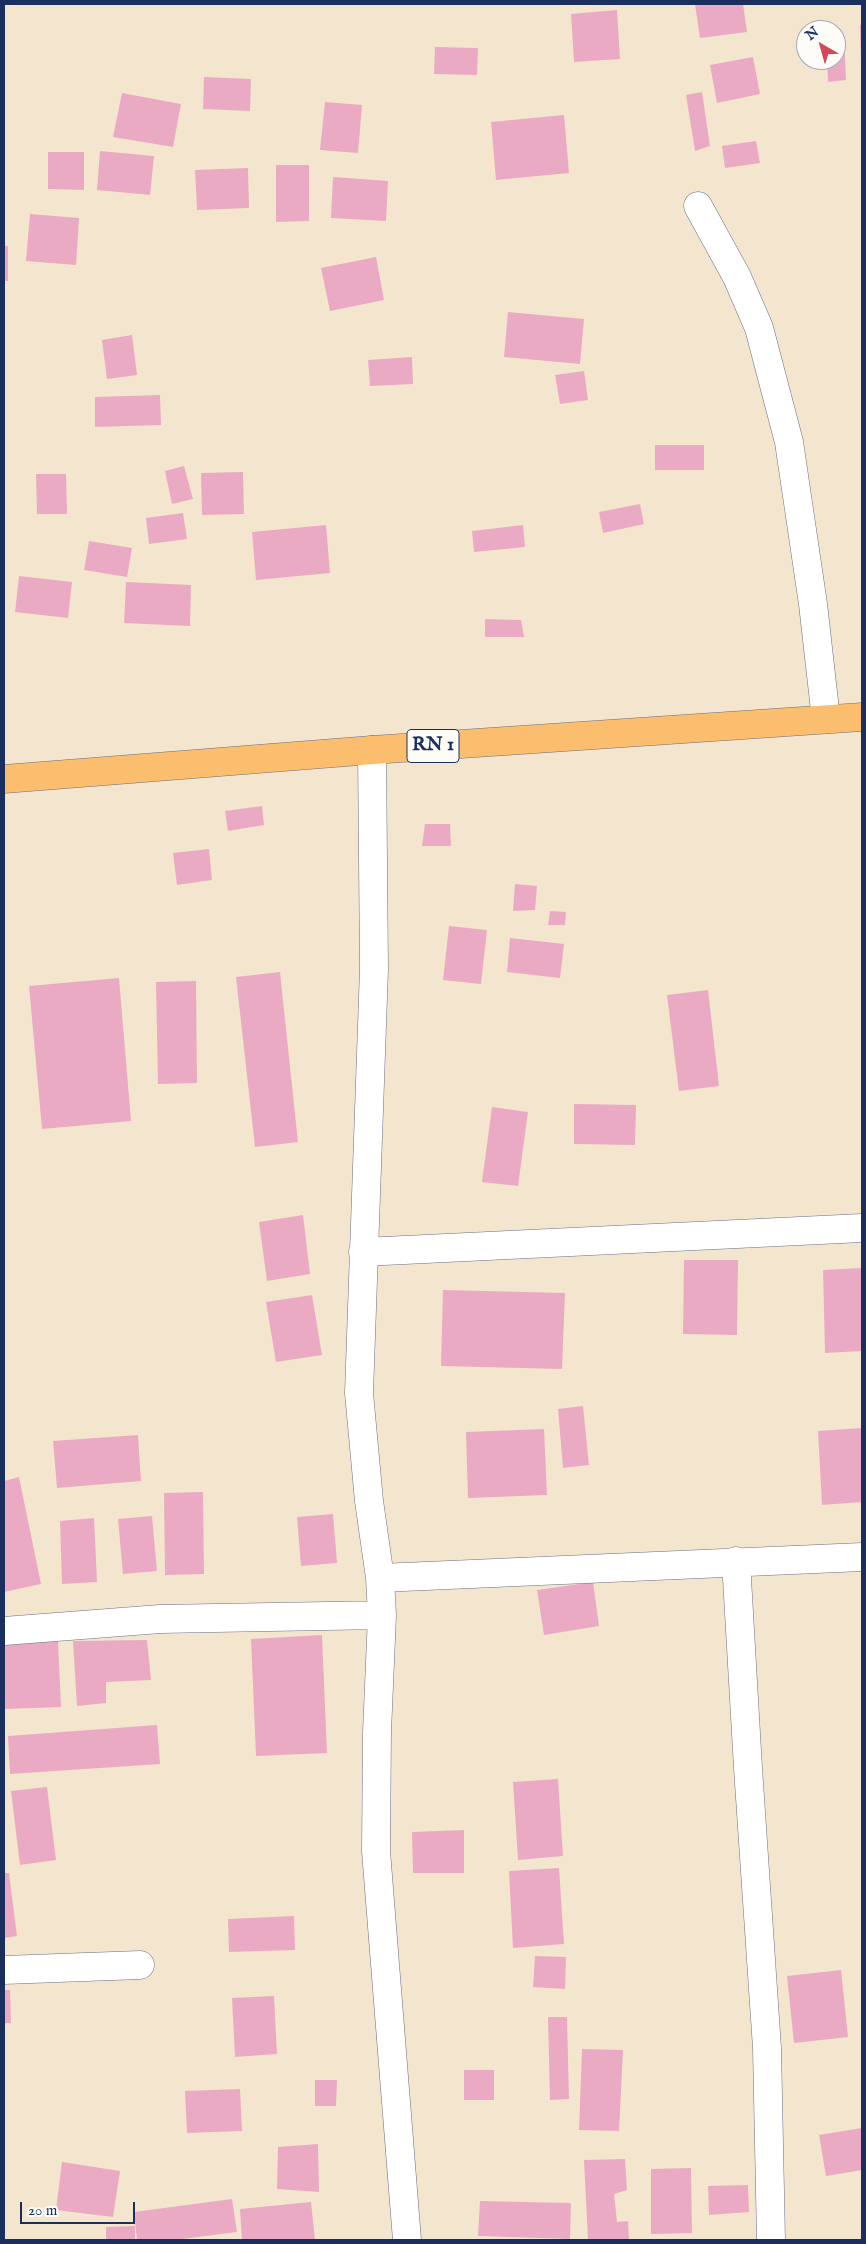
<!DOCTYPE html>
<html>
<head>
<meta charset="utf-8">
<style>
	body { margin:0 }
	#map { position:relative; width:866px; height:2244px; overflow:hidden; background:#f4e6ce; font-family:"IM FELL English",serif }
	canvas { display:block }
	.frame { position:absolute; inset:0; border:5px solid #1b2f5e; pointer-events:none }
	.north { position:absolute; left:796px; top:20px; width:50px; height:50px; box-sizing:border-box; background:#fdfcf7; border:1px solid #a3aaba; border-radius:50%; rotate:322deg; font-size:14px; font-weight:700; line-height:20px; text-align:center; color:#1b2f5e }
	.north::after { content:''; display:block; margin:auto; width:18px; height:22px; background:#d1495b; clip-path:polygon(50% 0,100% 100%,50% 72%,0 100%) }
	.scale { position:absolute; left:20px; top:2202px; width:115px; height:22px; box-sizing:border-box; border:2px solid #1b2f5e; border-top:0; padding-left:6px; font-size:15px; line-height:18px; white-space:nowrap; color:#1b2f5e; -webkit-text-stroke:4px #fdfcf7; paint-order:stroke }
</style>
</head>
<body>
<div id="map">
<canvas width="866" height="2244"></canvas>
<div class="frame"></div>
<div class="north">N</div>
<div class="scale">20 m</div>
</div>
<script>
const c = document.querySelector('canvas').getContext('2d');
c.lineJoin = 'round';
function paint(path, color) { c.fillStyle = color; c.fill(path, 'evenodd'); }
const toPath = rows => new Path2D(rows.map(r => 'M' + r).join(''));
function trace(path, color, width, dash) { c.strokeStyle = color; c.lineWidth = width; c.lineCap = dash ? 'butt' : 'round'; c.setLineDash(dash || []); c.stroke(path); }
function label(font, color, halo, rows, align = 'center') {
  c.font = font + ' "IM FELL English",serif'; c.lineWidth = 4.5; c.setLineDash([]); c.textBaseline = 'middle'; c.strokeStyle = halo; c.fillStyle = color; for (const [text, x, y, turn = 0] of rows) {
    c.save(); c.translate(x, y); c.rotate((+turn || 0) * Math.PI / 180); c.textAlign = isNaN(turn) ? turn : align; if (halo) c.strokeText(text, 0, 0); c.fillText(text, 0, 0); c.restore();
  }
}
const building = toPath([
	[695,4,743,4,747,32,700,38],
	[617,10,620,59,574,62,571,14],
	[860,25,862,25,862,64,861,64],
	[844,36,846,80,828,82,827,60,836,60,836,37],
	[435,47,478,48,477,75,434,74],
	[753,57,760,94,717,103,710,65],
	[204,77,251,79,250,111,203,109],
	[702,92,710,146,695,151,686,95],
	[122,93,181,104,173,147,113,137],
	[325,102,362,105,358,153,320,150],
	[564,115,569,173,496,180,491,122],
	[756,141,760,163,725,168,722,146],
	[100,151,154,156,150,195,97,190],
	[48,152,84,152,84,190,48,189],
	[276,165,309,165,309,221,276,222],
	[248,168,249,208,197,210,195,170],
	[333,177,388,181,386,221,331,218],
	[30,214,79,218,76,265,26,261],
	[4,246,8,246,8,281,4,281],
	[376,257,384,300,330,311,321,268],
	[508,312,584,319,580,364,504,357],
	[132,335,137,375,107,379,102,340],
	[412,357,413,384,370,386,368,360],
	[584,371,588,400,560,404,555,375],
	[160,395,161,425,95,427,95,397],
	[655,445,704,445,704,470,655,470],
	[184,466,193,499,172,504,165,471],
	[243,472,244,514,202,515,201,473],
	[36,474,66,474,67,514,37,514],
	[640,504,644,524,603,533,599,512],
	[183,513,187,539,149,544,146,518],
	[326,525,330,573,256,580,252,532],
	[523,525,525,547,474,552,472,531],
	[89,541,132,548,127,577,84,570],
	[19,576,72,582,68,618,15,612],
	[126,582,191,585,190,626,124,623],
	[485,619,521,620,524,637,485,637],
	[262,806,264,825,228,831,225,811],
	[425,824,450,824,451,846,422,846],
	[209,849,212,880,177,885,173,853],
	[515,884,537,886,535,910,513,911],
	[550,911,566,912,565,925,548,925],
	[449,926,487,930,481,984,443,980],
	[510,938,564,944,560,978,507,972],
	[280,972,298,1142,255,1147,236,977],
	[119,978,131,1121,42,1129,29,986],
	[196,981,197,1083,158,1084,156,982],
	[708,990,719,1086,679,1091,667,995],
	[574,1104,636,1105,635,1145,574,1144],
	[492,1107,528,1112,518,1186,482,1182],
	[303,1215,310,1274,267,1281,259,1222],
	[684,1260,738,1260,737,1335,683,1334],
	[862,1268,862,1351,825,1353,823,1270],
	[443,1290,565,1293,562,1369,441,1366],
	[312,1295,322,1355,276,1362,266,1302],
	[583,1406,589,1465,563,1468,558,1409],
	[862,1428,862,1502,822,1505,818,1431],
	[544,1429,547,1495,468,1498,466,1432],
	[138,1435,141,1481,57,1488,53,1441],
	[19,1477,41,1584,4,1592,4,1481],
	[203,1492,204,1574,165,1575,164,1493],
	[333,1514,337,1563,301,1566,297,1517],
	[152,1516,157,1571,123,1574,118,1519],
	[94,1518,97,1582,62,1584,60,1521],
	[593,1582,599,1626,544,1635,537,1590],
	[322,1635,327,1753,256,1756,251,1639],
	[147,1640,151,1680,106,1682,106,1703,77,1706,73,1641],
	[58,1641,61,1707,4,1709,4,1643],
	[157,1725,160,1764,10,1774,8,1736],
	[558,1779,563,1856,518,1860,513,1782],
	[47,1787,56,1860,20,1865,11,1791],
	[464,1830,464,1873,413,1873,412,1832],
	[559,1868,564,1944,513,1948,509,1871],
	[4,1873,9,1873,17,1936,4,1938],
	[294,1916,295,1950,229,1952,228,1919],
	[535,1956,566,1957,565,1989,533,1987],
	[841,1970,848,2037,794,2043,787,1976],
	[4,1990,10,1990,11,2023,4,2023],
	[274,1996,277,2054,235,2057,232,1998],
	[548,2017,567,2017,569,2099,550,2100],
	[582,2049,623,2050,619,2131,579,2130],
	[464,2070,494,2070,494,2100,464,2100],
	[315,2080,337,2080,336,2106,315,2106],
	[240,2089,242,2131,187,2133,185,2091],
	[862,2128,862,2170,826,2176,819,2135],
	[318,2144,319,2192,277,2189,278,2147],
	[625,2159,627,2190,614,2194,617,2222,628,2221,629,2240,588,2240,584,2160],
	[62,2162,120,2171,113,2217,56,2210],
	[691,2168,692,2233,651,2234,651,2169],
	[748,2185,749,2212,709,2215,708,2186],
	[232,2199,237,2232,175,2240,137,2240,134,2212],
	[480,2201,571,2203,570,2239,478,2236],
	[311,2202,315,2240,242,2240,240,2209],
	[135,2226,135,2240,106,2240,106,2227]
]);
const street = toPath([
	[698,206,737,277,759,328,789,442,813,604,826,719],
	[372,750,374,969,359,1393,369,1501,380,1578,382,1615,377,1732,376,1851,407,2240],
	[363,1252,862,1228],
	[736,1561,748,1768,767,2048,771,2240],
	[380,1578,862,1557],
	[4,1631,160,1619,382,1615],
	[4,1970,140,1965]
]);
const primary = toPath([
	[4,779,372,750,862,717]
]);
const shields = [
	[433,746,52]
];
const shieldNames = [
	["RN 1",433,746]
];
paint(building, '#ebaac4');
trace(street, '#676f85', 29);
trace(primary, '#676f85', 29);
trace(street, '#fff', 28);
trace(primary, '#fbbd6e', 28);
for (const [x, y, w] of shields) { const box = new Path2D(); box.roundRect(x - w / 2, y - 16.5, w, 33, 4); c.fillStyle = '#fdfcf7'; c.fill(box); trace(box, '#1b2f5e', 1); }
label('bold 19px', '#1b2f5e', null, shieldNames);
</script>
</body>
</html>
